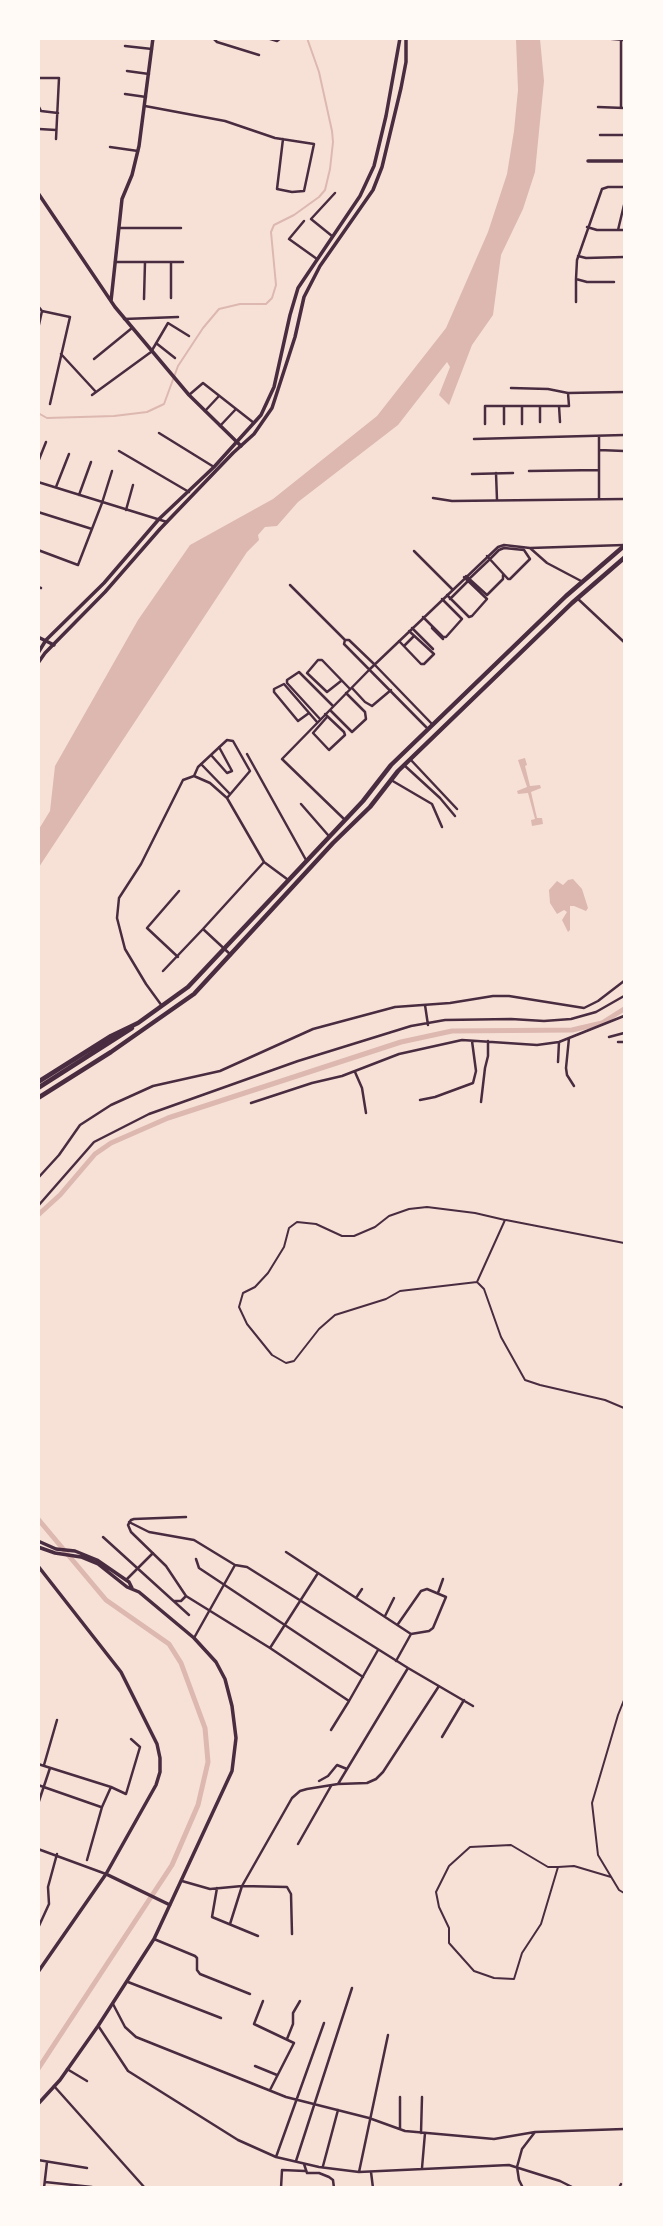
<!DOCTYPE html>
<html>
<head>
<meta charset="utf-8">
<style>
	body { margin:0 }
	#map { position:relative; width:663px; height:2226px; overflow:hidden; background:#f7e1d7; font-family:"Times New Roman",serif }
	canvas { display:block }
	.frame { position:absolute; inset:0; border:40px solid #fffaf5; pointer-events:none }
</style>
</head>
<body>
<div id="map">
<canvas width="663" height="2226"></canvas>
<div class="frame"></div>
</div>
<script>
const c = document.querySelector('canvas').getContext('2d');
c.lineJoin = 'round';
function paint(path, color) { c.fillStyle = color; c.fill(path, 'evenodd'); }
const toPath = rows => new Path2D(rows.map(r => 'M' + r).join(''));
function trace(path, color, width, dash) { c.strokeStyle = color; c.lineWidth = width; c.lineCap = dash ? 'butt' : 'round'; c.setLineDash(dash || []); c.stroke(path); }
const water = toPath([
	[516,39,540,39,544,81,535,172,523,209,501,255,493,315,472,345,449,405,439,395,450,367,447,362,398,425,298,502,277,526,265,527,258,535,259,540,247,552,39,867,39,829,50,811,55,766,138,620,190,545,273,499,377,416,446,328,488,232,507,174,514,131,518,90],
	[525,758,527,765,525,766,530,786,540,785,541,788,531,792,537,818,542,818,543,824,532,826,531,820,535,819,528,793,518,794,517,791,527,787,518,760],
	[573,879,582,889,588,908,586,911,574,906,570,906,570,930,568,932,562,920,567,912,564,910,557,914,550,903,549,890,557,881,563,885,568,880]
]);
const stream = toPath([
	[38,413,47,418,114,416,147,412,164,404,178,366,203,328,219,309,240,304,266,304,272,298,276,285,271,232,274,225,294,215,319,197,325,190,330,169,333,142,332,131,319,72,307,38]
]);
const canal = toPath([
	[38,1215,60,1195,95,1154,111,1143,168,1118,401,1042,452,1031,572,1030,602,1023,624,1009],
	[38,1519,106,1600,169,1644,181,1663,205,1728,208,1762,198,1805,172,1865,38,2069]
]);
const pedestrian = toPath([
	[427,1207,475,1213,505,1220,477,1282,400,1291,386,1299,335,1315,319,1329,294,1361,286,1363,272,1355,247,1324,239,1307,243,1293,255,1287,268,1273,284,1247,289,1228,297,1222,316,1224,342,1236,354,1236,375,1227,389,1216,409,1209,427,1207],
	[506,1220,624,1243],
	[478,1283,484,1289,501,1337,525,1380,540,1385,605,1400,624,1408],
	[624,1700,618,1715,592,1803,598,1855,619,1890,624,1893],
	[558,1867,541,1924,522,1953,514,1979,494,1978,474,1971,449,1943,449,1928,439,1907,436,1892,449,1866,470,1847,511,1845,548,1867,558,1867,574,1866,611,1877]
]);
const minor = toPath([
	[213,38,217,42,259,55],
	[267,38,277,41,281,38],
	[602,38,624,40],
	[621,40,621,108],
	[125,46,152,49],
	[127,71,149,74],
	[38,78,59,78,56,139],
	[125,94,146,97],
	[38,105,41,111,58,113],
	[145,106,225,121,275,138,314,144,304,191,292,192,277,189,283,139],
	[598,107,624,108],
	[39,129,56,130],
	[600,135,624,135],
	[110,147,138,151],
	[304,221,289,239,317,259],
	[587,227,597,230,624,230],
	[119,228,181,228],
	[618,230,624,205],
	[332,236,311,219,335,193],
	[578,256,586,258,624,257],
	[115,262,183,262],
	[171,262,171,298],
	[614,282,587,282,576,279,577,260,602,189,608,187,624,187],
	[144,299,145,262],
	[576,302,576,279],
	[38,306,42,311,38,329],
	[42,311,70,317,50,404],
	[124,319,178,317],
	[156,343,175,358],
	[61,354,96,392],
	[94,359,132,328],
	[511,388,548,389,568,393,624,392],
	[92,395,151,352,168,323,189,336],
	[189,395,203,383,254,423],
	[504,406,504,424],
	[522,406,522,424],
	[540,406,540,422],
	[559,406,560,422],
	[205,411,219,396],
	[485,424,485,406,569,406,568,393],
	[220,426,236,409],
	[159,433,214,467],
	[599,436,599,499],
	[474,439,624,435],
	[599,450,624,451],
	[119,451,189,492],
	[38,462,46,442],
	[529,471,599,470],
	[496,473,497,500],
	[472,474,513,473],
	[38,482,167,522],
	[56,487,69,454],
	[79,495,91,462],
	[433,498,452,501,624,499],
	[126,510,133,485],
	[38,512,92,529],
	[530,548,547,563,583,582],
	[38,550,78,565,102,503,112,471],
	[414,551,452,589],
	[487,556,508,579,510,579,530,559,524,550,504,548,499,550,490,559],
	[466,576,487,595,503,579,503,575],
	[469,579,489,560],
	[290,585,345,640,344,644,428,729],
	[38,587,41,588],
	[447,595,469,617,472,616,487,599,464,577],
	[577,598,624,642],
	[450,599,468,581],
	[423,617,443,637,446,637,462,619,442,599],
	[412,628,433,649],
	[432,628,443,639],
	[345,640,349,640,374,664,432,724],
	[399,641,421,664,424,664,434,654,409,631],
	[404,646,414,636],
	[341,681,327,692,307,673,318,660,322,660,350,689],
	[352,688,365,702,372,706,391,690],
	[331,711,352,732,366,719,365,712,346,693],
	[309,713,298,721,274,692,274,689,284,684,317,722],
	[325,714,344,732,345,735,329,750,313,733,327,717],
	[320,719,287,683,287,680,299,672,333,706],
	[247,754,306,860],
	[211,755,227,773,232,771,219,747],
	[410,759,457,809],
	[201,764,230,794],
	[404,765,440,798,455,816],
	[194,776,198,767,227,740,233,741,250,771,227,798],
	[391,780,432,804,442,827],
	[301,804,328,835],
	[344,819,282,759,370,669,498,547,504,545,530,548,624,545],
	[231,955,203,929,264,862],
	[178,957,147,928,179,891],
	[163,971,203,929],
	[425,1005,428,1025],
	[162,1006,146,984,125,949,117,918,119,898,141,864,183,780,194,776,210,783,227,798,264,862,287,879],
	[609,1037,624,1033],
	[569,1038,566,1068,567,1075,574,1086],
	[618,1042,624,1042],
	[558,1062,559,1042],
	[355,1072,362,1088,366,1113],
	[420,1100,435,1097,473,1083,476,1071,472,1041],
	[481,1102,485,1068,488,1056,488,1041],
	[251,1103,312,1083,342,1076,399,1054,462,1040,537,1045,559,1042,624,1016],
	[38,1178,59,1155,80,1125,111,1105,153,1086,220,1071,313,1029,395,1007,450,1003,493,996,509,996,584,1008,598,1001,624,981],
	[38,1206,94,1142,149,1114,298,1061,411,1026,445,1020,511,1019,544,1021,571,1019,596,1012,624,996],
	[186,1517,134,1519,131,1520,128,1525,131,1532,166,1566,186,1596,270,1648,349,1701,331,1730],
	[129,1522,149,1532,194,1540,235,1565,247,1567,408,1668,473,1706],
	[103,1537,189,1615],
	[286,1552,318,1573],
	[196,1559,199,1568,363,1677],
	[126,1580,153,1553],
	[438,1593,443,1579],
	[356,1598,362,1589],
	[174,1601,181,1601,186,1596],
	[385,1616,394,1598],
	[194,1638,235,1565],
	[270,1648,318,1573,411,1634,429,1631,433,1628,446,1597,427,1589,421,1591,398,1624],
	[396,1661,411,1634],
	[349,1701,378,1650],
	[442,1737,464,1700],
	[38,1764,111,1787,126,1794,140,1747,131,1739],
	[44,1765,57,1720],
	[319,1781,328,1776,337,1765,347,1769],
	[338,1784,408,1668],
	[38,1785,101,1807],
	[38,1804,50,1768],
	[298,1844,331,1786],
	[38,1849,106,1874],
	[87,1860,102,1807,111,1787],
	[182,1881,210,1889,242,1886,287,1887,291,1894,292,1934],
	[217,1888,212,1917,258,1936],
	[230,1924,242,1886,292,1798,300,1791,307,1789,338,1784,367,1783,376,1779,383,1772,439,1686],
	[38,1928,49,1904,48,1887,57,1854],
	[154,1939,195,1956,197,1958,197,1970,200,1974,250,1994],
	[128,1982,221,2018],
	[263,2001,254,2024,294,2043,270,2090],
	[113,2004,125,2027,136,2037,286,2097,369,2118,405,2131,494,2139,535,2132,624,2129],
	[99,2027,128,2071,238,2140,276,2157,319,2167,359,2172,509,2165,560,2181,574,2188],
	[287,2039,293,2024,293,2013,300,2001],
	[255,2066,277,2075],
	[67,2069,87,2081],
	[54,2086,145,2188],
	[400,2129,400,2097],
	[421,2133,422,2097],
	[276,2157,324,2023],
	[38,2160,87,2168],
	[296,2161,352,1988],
	[304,2164,307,2173,319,2173,329,2177,333,2180,334,2188],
	[323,2166,338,2110],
	[422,2168,425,2133],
	[359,2172,388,2035],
	[371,2172,373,2188],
	[45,2182,92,2187],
	[44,2188,47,2162],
	[281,2188,282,2170,305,2171],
	[523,2188,519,2180,517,2167,522,2149,535,2132],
	[619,2188,621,2184]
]);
const tertiary = toPath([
	[588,161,624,161],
	[38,193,115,307,189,395,241,446],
	[111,301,122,199,132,175,139,146,153,38],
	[38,637,54,645],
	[38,1541,56,1549,75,1551,97,1560,129,1582,132,1588],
	[38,1547,55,1553,81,1557,98,1564,127,1587,139,1592,194,1638,216,1662,225,1679,232,1706,236,1738,232,1771,154,1939,98,2026,60,2080,38,2104],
	[38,1566,121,1672,157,1744,160,1758,160,1772,156,1785,106,1874,38,1972],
	[106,1874,170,1905]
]);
const secondary = toPath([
	[38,653,46,640,104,583,159,519,214,467,261,415,274,387,290,315,298,288,360,196,374,166,386,116,400,38],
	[38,663,45,653,105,592,160,529,233,453,254,434,272,408,295,337,304,297,320,266,373,190,382,167,401,88,406,62,406,38]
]);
const primary = toPath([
	[38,1082,111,1036,138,1023,188,987,363,801,391,765,566,596,624,546],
	[38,1088,132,1028],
	[38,1098,111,1052,194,994,333,843,370,807,398,771,572,603,624,558]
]);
paint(water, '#dcb8b0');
trace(stream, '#dcb8b0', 2);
trace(canal, '#dcb8b0', 5);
trace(pedestrian, '#4a2c40', 2);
trace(minor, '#4a2c40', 2.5);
trace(tertiary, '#4a2c40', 3.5);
trace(secondary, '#4a2c40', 3.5);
trace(primary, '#4a2c40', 4.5);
</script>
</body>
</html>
